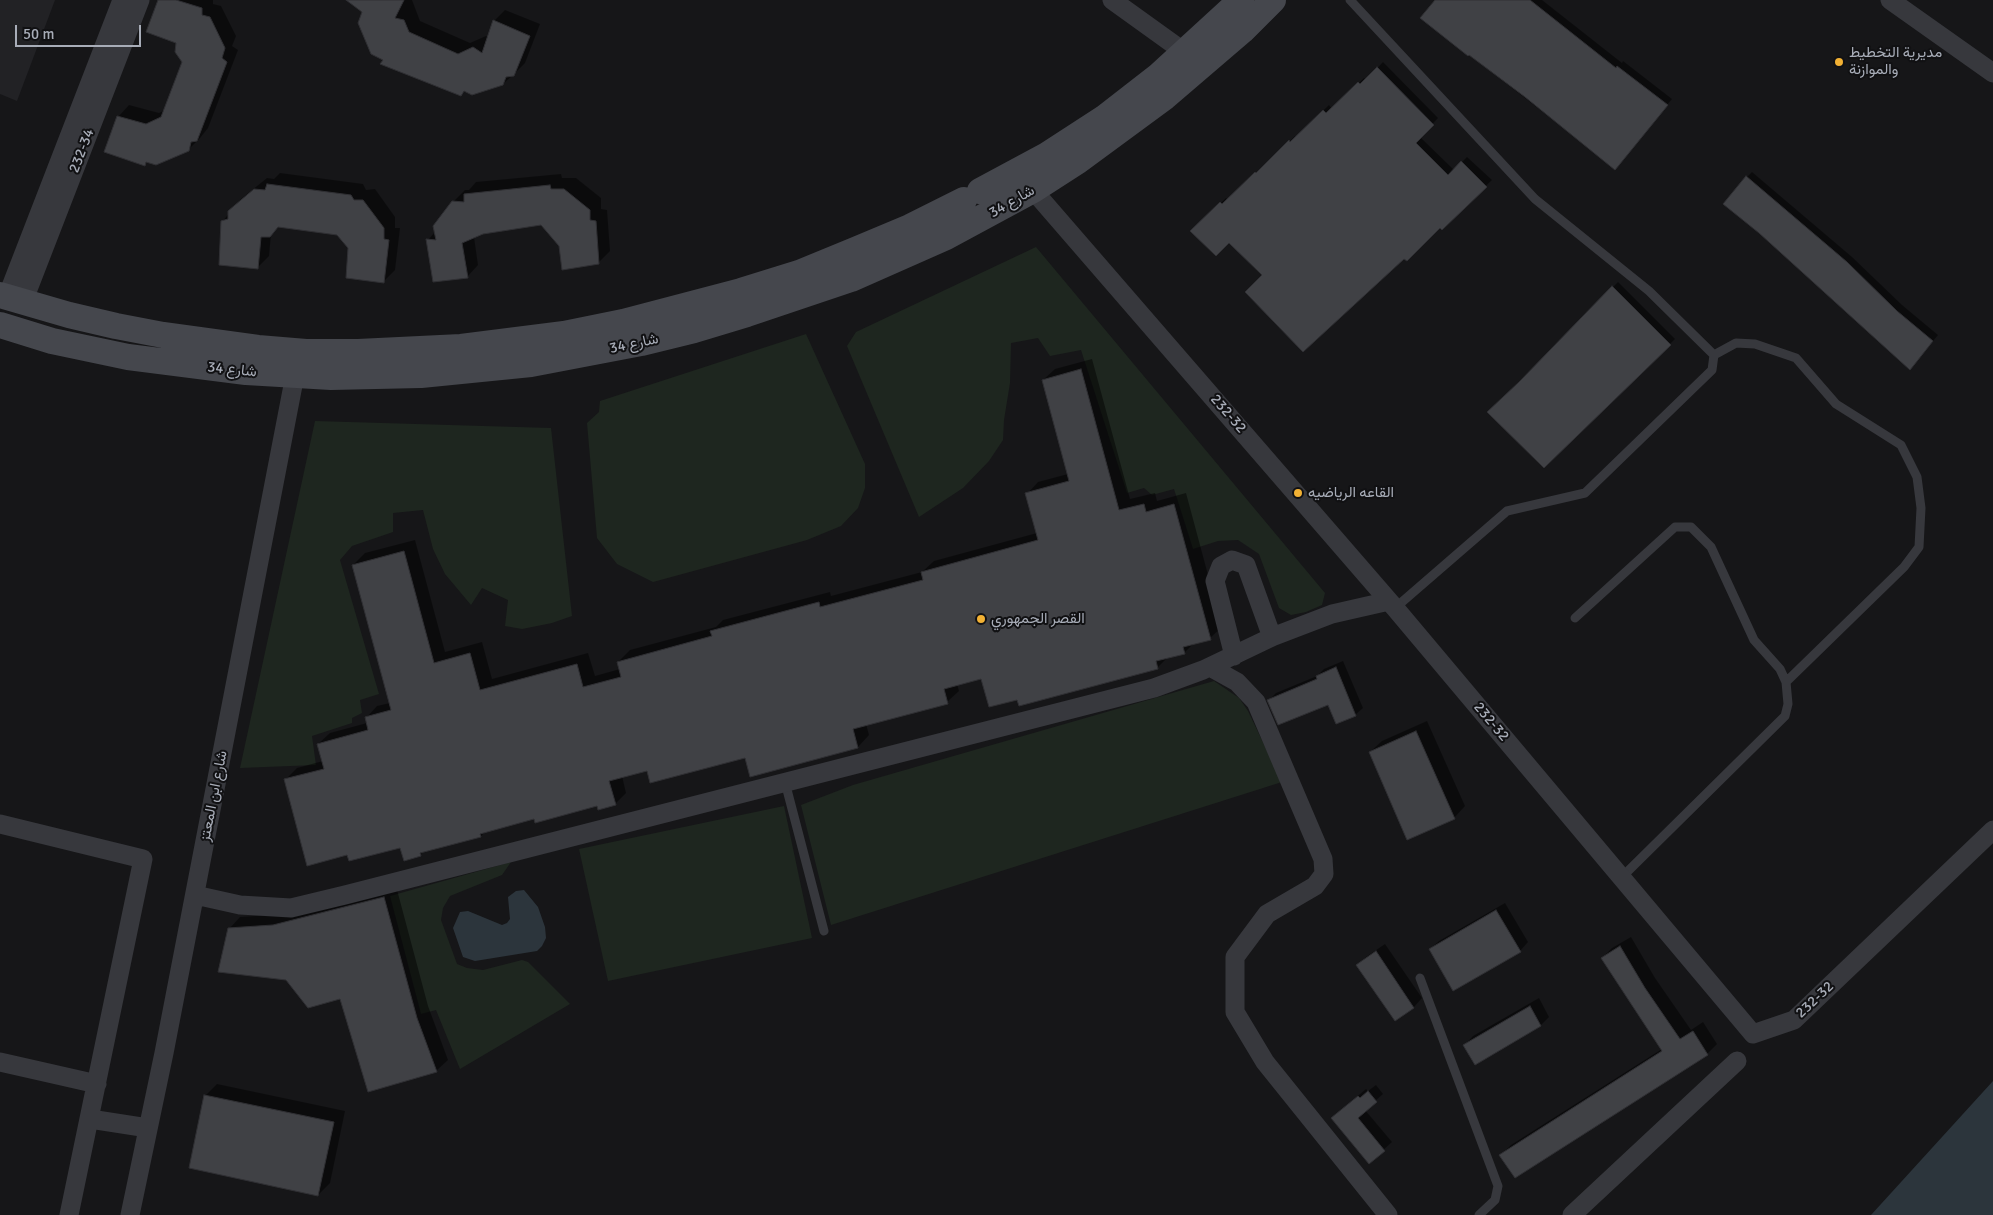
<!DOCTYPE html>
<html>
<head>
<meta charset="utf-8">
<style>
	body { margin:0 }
	#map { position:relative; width:1993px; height:1215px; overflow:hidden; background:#161618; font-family:Signika,sans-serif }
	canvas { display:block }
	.scale { position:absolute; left:15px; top:25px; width:126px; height:22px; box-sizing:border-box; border:2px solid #a8adb8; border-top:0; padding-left:6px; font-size:15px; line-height:18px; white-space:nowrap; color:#a8adb8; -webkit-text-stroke:4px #111113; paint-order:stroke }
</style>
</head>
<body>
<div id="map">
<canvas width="1993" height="1215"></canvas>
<div class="scale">50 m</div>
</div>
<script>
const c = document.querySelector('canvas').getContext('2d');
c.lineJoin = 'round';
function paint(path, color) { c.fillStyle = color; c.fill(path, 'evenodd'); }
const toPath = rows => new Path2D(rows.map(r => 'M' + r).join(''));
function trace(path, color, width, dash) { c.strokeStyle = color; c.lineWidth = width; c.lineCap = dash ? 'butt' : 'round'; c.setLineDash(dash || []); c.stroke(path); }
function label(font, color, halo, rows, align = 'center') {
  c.font = font + ' Signika,Vazirmatn,sans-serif'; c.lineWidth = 4; c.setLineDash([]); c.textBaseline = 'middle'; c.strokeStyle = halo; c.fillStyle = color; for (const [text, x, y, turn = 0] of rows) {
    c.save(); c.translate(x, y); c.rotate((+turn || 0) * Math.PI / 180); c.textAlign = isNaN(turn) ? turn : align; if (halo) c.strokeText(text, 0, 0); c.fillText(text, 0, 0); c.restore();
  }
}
const built = toPath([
	[0,0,55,0,17,101,0,94]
]);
const green = toPath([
	[1036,247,1325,593,1322,605,1306,612,1291,615,1279,608,1259,554,1238,540,1218,541,1193,549,1174,489,1152,495,1144,488,1127,493,1081,350,1050,356,1038,338,1011,343,1010,383,1004,420,1003,440,989,461,963,488,919,517,847,346,856,332],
	[806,334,865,464,865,488,858,508,841,526,807,540,653,582,617,564,597,538,587,423,599,412,600,401],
	[315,421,551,428,572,616,552,623,522,629,505,626,508,600,482,588,471,605,445,574,433,549,423,510,393,513,393,532,352,546,340,560,379,694,360,700,362,713,352,718,352,723,312,736,316,765,240,768],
	[1214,681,1239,698,1248,711,1282,782,831,925,801,805,853,785],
	[784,806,812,938,608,981,579,849],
	[511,862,502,875,450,896,443,908,441,920,457,964,467,968,483,970,522,960,528,962,570,1004,460,1069,436,1010,421,1014,390,896]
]);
const water = toPath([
	[524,890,538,907,545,927,546,938,542,946,537,951,475,961,463,957,453,928,460,912,468,911,502,925,507,923,510,919,508,897,516,891],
	[1993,1081,1993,1215,1871,1215]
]);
const shadow = toPath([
	[159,0,213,0,213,4,221,6,236,36,232,46,238,50,208,128,200,138,188,150,148,161,144,165,118,117,129,105,159,113,165,110,184,62,178,42],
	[362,0,412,0,420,21,470,43,486,36,488,38,494,21,505,10,540,24,525,63,513,75,503,84,465,91,461,95,384,59,364,11],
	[1436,0,1542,0,1622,63,1623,61,1672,99,1615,168,1422,18],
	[1383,62,1438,118,1420,137,1454,170,1467,157,1492,180,1442,228,1440,226,1404,257,1263,275,1229,241,1192,231,1226,198,1228,200,1261,168,1262,169,1295,136,1296,137,1329,105,1332,109,1364,78,1366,80],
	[1752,172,1852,257,1902,305,1938,335,1915,363,1747,177],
	[280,173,363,184,366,190,375,189,395,217,395,228,400,228,395,270,384,281,337,233,279,226,271,234,269,256,257,268,222,222,241,199,267,178,274,179],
	[561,174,562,178,576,178,601,198,601,209,607,210,610,251,598,263,560,246,542,224,483,233,474,237,478,265,467,277,428,240,435,232,453,202,465,190,469,190,476,182],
	[1618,282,1675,339,1559,453,1524,378],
	[1092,359,1130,499,1155,493,1157,501,1186,493,1222,627,1210,638,1194,643,1184,653,1168,657,1157,668,1018,698,982,678,957,684,959,691,947,702,866,724,869,735,858,747,746,756,648,769,622,776,626,793,615,804,598,805,535,818,486,831,481,836,424,851,420,855,401,846,348,854,285,780,297,768,323,761,318,744,330,733,367,723,366,718,377,706,390,703,353,565,365,553,415,540,445,652,482,642,492,679,588,653,595,676,620,669,618,662,630,650,716,627,723,620,830,592,831,596,922,572,934,561,1037,533,1027,494,1038,482,1068,474,1043,380,1055,369],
	[1343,661,1363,708,1355,715,1329,704,1269,700,1276,693,1317,676,1324,669],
	[1427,721,1465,806,1454,818,1370,752,1382,741],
	[396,886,428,1006,448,1060,436,1071,341,997,287,979,229,929,240,917,286,914],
	[1505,903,1528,942,1520,951,1430,949,1439,941],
	[1631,937,1655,978,1691,1030,1703,1022,1717,1044,1707,1054,1501,1155,1511,1145,1662,1049,1602,958,1612,948],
	[1385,944,1422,998,1414,1007,1395,1020,1358,965,1366,957],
	[1539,998,1549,1017,1541,1025,1475,1063,1465,1045,1473,1036],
	[217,1084,345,1111,330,1183,318,1195,191,1167,206,1095],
	[1376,1085,1383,1094,1365,1110,1392,1142,1369,1163,1340,1111,1366,1089,1368,1091]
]);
const building = toPath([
	[158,0,176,0,202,8,202,15,210,17,225,48,222,58,227,62,197,141,191,142,189,151,156,165,146,162,145,166,104,152,117,116,146,124,161,117,182,62,175,52,176,43,146,32,158,0],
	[346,0,404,0,395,18,404,20,409,32,458,54,473,47,482,53,493,20,530,36,514,76,506,77,503,85,472,95,464,91,461,96,380,64,383,60,371,54,358,23,362,12,346,0],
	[1435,0,1530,0,1616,68,1617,66,1668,105,1615,170,1525,97,1469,55,1468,56,1420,18,1435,0],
	[1377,67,1434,125,1416,143,1448,175,1461,161,1487,187,1442,230,1440,228,1407,261,1404,259,1303,352,1245,292,1262,275,1229,243,1216,256,1190,231,1220,202,1222,204,1255,172,1256,173,1289,140,1290,142,1323,110,1326,113,1358,82,1360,84,1377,67],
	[1746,176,1847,262,1897,311,1933,341,1910,370,1759,233,1723,204,1746,176],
	[267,184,351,195,354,200,363,200,384,228,384,239,389,240,384,283,346,278,348,248,337,235,278,227,270,237,261,237,258,269,219,265,221,221,228,219,228,211,254,189,265,190,267,184],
	[550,185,551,189,564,189,590,210,590,220,596,221,599,264,562,270,559,246,541,225,483,234,462,243,468,278,433,282,426,239,436,240,433,226,452,201,464,202,464,194,550,185],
	[1612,286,1671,345,1544,468,1487,412,1519,382,1612,286],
	[1081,369,1119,510,1144,504,1146,512,1174,504,1211,640,1183,647,1185,654,1156,661,1158,669,1019,706,1017,700,989,707,981,679,944,689,948,704,853,729,858,748,750,777,745,758,650,783,647,771,609,781,616,805,598,810,597,806,535,823,534,819,480,834,481,837,420,853,421,856,404,861,400,848,349,861,347,855,307,866,284,779,324,769,317,744,368,730,365,717,391,710,352,565,404,551,434,663,470,653,480,690,577,664,583,687,621,677,617,662,712,636,710,631,819,602,820,607,923,580,921,572,1038,540,1025,493,1069,481,1042,380,1081,369],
	[1336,667,1356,716,1336,724,1328,705,1278,725,1267,700,1317,679,1316,676,1336,667],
	[1416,731,1455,819,1407,840,1369,752,1416,731],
	[384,897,417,1018,437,1072,368,1092,340,999,308,1008,286,980,218,972,228,928,273,925,384,897],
	[1496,910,1521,952,1453,991,1429,949,1496,910],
	[1620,946,1645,988,1680,1039,1693,1031,1708,1055,1515,1178,1499,1155,1662,1051,1601,958,1620,946],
	[1376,951,1414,1008,1395,1021,1356,965,1376,951],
	[1530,1006,1541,1026,1475,1065,1463,1045,1530,1006],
	[1368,1091,1377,1102,1358,1118,1385,1151,1369,1164,1331,1118,1358,1096,1360,1098,1368,1091],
	[204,1095,334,1122,318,1196,189,1168,204,1095]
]);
const service = toPath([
	[1350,0,1535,199,1649,291,1714,355,1712,370,1585,493,1507,511,1395,608],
	[1714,355,1736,343,1755,344,1796,358,1836,404,1901,445,1917,477,1921,508,1919,547,1904,567,1786,682],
	[1575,618,1675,527,1691,527,1711,547,1754,640,1780,669,1786,682,1788,704,1785,716,1622,877],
	[785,782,824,931],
	[1420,978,1498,1186,1495,1200,1479,1215]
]);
const minor = toPath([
	[1112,0,1194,59],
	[1890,0,1993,73],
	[1026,182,1395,608,1753,1034,1794,1020,1993,830],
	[7,297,122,0],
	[23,302,140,0],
	[1234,656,1215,581,1221,566,1232,560,1246,565,1272,637],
	[1210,667,1237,682,1256,702,1323,859,1324,874,1315,886,1267,914,1235,957,1235,1012,1265,1062,1388,1215],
	[0,824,143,859,69,1215],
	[195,895,240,905,291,908,345,895,1154,688,1203,670,1272,637,1332,614,1389,601],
	[0,1062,97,1084],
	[90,1119,148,1128],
	[130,1215,164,1053,295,375],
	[1572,1215,1737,1061]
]);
const secondary = toPath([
	[980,191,1047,155,1104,118,1158,76,1241,0],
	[0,295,69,315,116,326,163,335,258,348,306,352,358,352,461,347,564,334,623,322,741,291,799,273,855,250,910,227,964,200],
	[0,325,52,341,128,357,246,372,331,377,421,375,531,364,641,343,694,330,747,314,851,279,946,237,1033,190,1078,161,1165,97,1242,31,1273,0]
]);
const markers = [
	[1839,62,5,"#f2b134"],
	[1298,493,5,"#f2b134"],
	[981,619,5,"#f2b134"]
];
const poiNames = [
	["مديرية التخطيط",1849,53],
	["والموازنة",1849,70],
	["القاعه الرياضيه",1308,493],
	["القصر الجمهوري",991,619]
];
const streetNames = [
	["232-34",82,151,-69],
	["شارع 34",1012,202,-30],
	["شارع 34",634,344,-12],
	["شارع 34",232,370,6],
	["232-32",1228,414,49],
	["232-32",1491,722,50],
	["شارع ابن المعتز",214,796,-79],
	["232-32",1815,1000,-43]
];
paint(built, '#222225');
paint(green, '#1e261f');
paint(water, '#2c353c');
paint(shadow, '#0007');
paint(building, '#404145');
trace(building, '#303034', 1);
trace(service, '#37383d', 9);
trace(minor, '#37383d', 19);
trace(secondary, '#45474d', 26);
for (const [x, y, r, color] of markers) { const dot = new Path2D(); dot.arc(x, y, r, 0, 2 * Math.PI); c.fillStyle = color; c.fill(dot); trace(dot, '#111113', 2); }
label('15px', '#a8adb8', '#111113', poiNames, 'left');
label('15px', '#a8adb8', '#111113', streetNames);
</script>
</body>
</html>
